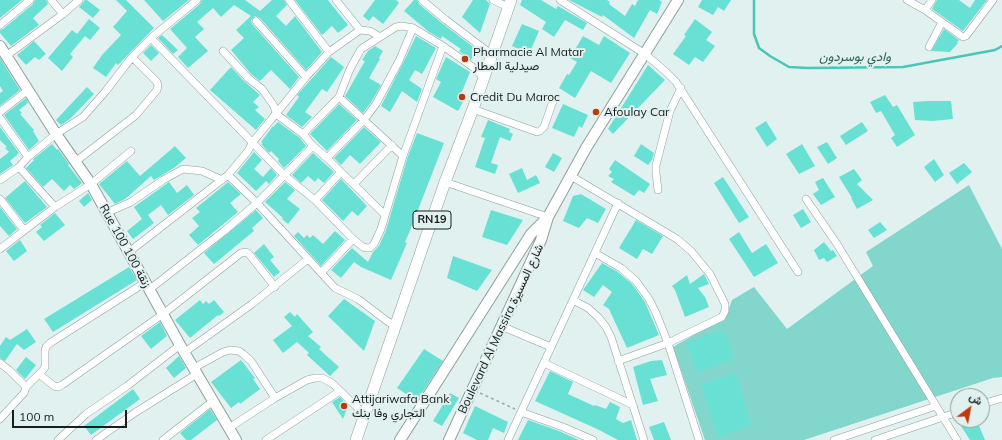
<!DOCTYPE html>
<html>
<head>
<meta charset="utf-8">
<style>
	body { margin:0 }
	#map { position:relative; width:1002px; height:440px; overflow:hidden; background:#e1f1ef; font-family:Mulish,Vazirmatn,sans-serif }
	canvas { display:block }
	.north { position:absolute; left:950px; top:388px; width:40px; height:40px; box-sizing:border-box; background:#e1f1ef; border:1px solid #919d9b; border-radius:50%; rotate:32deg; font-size:11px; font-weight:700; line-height:16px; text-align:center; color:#191e1e }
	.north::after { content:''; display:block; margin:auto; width:14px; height:18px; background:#c0380b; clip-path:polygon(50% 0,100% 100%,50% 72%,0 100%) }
	.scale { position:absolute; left:12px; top:410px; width:115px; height:18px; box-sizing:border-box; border:2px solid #191e1e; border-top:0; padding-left:5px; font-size:12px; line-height:14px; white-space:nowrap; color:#191e1e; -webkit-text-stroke:3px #e1f1ef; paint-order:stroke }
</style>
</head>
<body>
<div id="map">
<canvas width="1002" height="440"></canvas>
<div class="north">ش</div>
<div class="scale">100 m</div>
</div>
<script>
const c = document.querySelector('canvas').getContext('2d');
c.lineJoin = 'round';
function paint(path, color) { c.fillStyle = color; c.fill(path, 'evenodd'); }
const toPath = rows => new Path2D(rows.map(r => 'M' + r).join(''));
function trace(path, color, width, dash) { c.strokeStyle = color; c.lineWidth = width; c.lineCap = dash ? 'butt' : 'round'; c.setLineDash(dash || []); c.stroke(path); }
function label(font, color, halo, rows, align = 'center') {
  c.font = font + ' Mulish,Vazirmatn,sans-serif'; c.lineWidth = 4; c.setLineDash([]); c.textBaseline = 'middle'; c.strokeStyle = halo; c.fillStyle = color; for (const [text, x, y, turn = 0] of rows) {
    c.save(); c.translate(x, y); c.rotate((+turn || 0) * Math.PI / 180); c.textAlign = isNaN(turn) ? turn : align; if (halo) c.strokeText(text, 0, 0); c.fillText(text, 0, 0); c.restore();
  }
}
const green = toPath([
	[969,185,1002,249,1002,377,993,378,804,440,705,440,673,347,726,316,732,300,754,287,787,329,873,266,866,252]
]);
const stream = toPath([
	[754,0,754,34,759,48,770,56,789,67,808,68,903,67,995,50,1002,46]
]);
const building = toPath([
	[0,0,22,0,0,18],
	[35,0,46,0,48,4,33,18,39,25,11,46,0,33,0,30,3,29,33,4],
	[85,0,87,0,100,10,93,18,79,7],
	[116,0,126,0,154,28,118,65,116,63,106,77,93,68,102,55,121,35,113,27,127,11],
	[144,0,189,0,163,21],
	[202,0,245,0,260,11,272,0,284,0,287,5,276,16,286,26,295,16,322,52,306,70,260,18,255,16,251,20,252,24,299,77,290,89,271,70,260,81,251,74,231,50,244,38,236,30,251,16,234,5,221,17,213,8,197,22,204,29,195,37,208,51,188,68,178,57,187,48,170,29,200,4],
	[295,0,328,0,348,25,338,33,332,26,322,35],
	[375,0,396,0,399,3,383,24,373,16,369,21,363,16],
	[414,0,417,0,419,4,443,24,476,49,471,60,459,51,461,49,442,36,441,39,429,32,404,11],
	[473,0,486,0,490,4,480,33,462,17],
	[522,0,541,0,556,9,558,6,587,23,583,30,565,20,554,37,542,29,546,22,520,5],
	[569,0,607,0,610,2,609,4,625,16,632,4,635,6,638,0,659,0,662,2,657,14,650,10,634,38,603,15,602,17],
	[702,0,731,0,724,11,718,7,713,15,698,7],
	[937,0,959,0,970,8,975,0,987,0,963,31,932,9],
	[89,19,100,28,90,40,85,36,70,54,73,57,62,71,48,58,72,30,77,34],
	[695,19,712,32,706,40,715,46,703,62,695,57,689,65,673,54,686,36,684,35],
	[522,24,539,31,529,54,512,46],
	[944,29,959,40,957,42,958,43,950,52,931,51],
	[162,35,178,50,173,54,158,38],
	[416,36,436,48,422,74,415,70,409,80,422,89,417,102,402,91,390,112,381,106,403,63],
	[583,36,599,45,604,36,630,53,611,83,591,71,575,98,559,88,567,74,569,75,577,62,570,58],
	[34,41,46,54,39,60,35,57,26,65,17,55],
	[151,45,159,53,151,61,143,53],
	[375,46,383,51,379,58,380,59,369,78,381,85,372,101,363,113,345,96,365,61,362,60,368,51],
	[331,57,344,67,327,92,322,89,305,112,312,117,302,127,286,115,299,97,297,95],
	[446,57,470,72,461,94,466,96,458,111,433,97,441,82,436,79],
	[0,58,20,90,0,106,0,93,3,91,0,86],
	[648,65,665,80,613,134,608,129],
	[231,67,244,81,260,95,253,102,259,107,255,110,265,119,256,130,210,90],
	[87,87,94,94,70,119,61,125,56,120],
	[885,95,893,107,897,105,915,135,897,147,891,138,895,135,881,111,876,113,870,102],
	[26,98,28,103,19,110,22,113,20,114,34,130,33,131,39,141,29,150,4,115],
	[928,101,951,101,953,119,932,121,915,120,913,102],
	[339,104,357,120,327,151,310,134],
	[563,104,588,115,582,128,579,126,574,137,552,128],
	[488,120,510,129,509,132,513,134,510,141,500,137,491,163,498,165,495,174,475,167,485,138,481,137],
	[766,121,777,139,767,147,755,128],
	[278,122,300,138,306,146,284,168,278,161,279,159,271,151,269,153,261,144,263,143,261,142,273,126,273,127],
	[862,122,868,131,846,145,840,136],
	[0,127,19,153,10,161,13,165,0,174,0,159,9,152,5,148,7,147,0,140],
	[364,127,381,142,360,164,350,155,341,165,334,158],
	[417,133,444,143,409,233,405,242,407,243,391,280,361,267,354,262,341,278,331,270,352,248,368,262,373,252,379,246,386,230,408,156],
	[827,142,837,158,828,164,817,147],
	[52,144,57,150,58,149,69,164,68,165,82,183,74,189,70,185,64,191,52,179,43,187,26,168,34,160,33,159],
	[641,144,654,153,652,160,648,165,634,156],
	[802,144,815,166,799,174,786,154],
	[175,146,186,158,174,168,154,180,151,176,125,199,115,204,99,184,127,161,140,176],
	[254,152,262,160,254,169,263,177,271,168,277,175,269,184,266,181,256,191,237,173],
	[313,153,334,172,324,183,318,178,315,182,308,176,301,183,292,175],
	[553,153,562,158,554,172,545,167],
	[934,159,944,175,935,182,924,167],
	[615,160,650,184,644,193,639,190,634,196,611,182,614,179,608,176,612,172,609,169],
	[964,163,972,172,957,184,949,173],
	[522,168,527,180,536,175,540,183,518,193,509,174],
	[854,169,862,180,857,184,873,200,857,209,851,198,852,198,839,177],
	[723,177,749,217,739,223,714,183],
	[823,178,835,197,821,205,813,194,819,190,815,182],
	[341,179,367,206,358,216,352,211,343,221,322,200],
	[25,181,47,207,25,223,5,198],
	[169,182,177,193,187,185,194,195,168,215,161,205,148,215,154,223,133,239,127,231,142,219,134,207],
	[228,182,241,194,230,203,238,212,198,245,189,235,199,226,192,218,200,212,196,208],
	[285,182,295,190,287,199,300,209,288,224,282,219,283,218,265,202],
	[88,193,92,200,84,207,79,201],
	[581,194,606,209,598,223,587,218,579,228,563,221,573,196],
	[0,207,17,229,9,236,0,226],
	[803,209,811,222,801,228,793,215],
	[256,210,263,218,252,228,254,231,214,264,204,253],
	[491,210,523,220,507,245,482,237],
	[55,213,65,225,44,241,36,232,42,227,40,225],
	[636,220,663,236,652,254,643,249,637,259,619,248],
	[880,222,887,230,874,238,868,230],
	[335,231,345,240,321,266,294,236,298,232,304,238,307,235,310,238,313,235,323,244],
	[739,232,752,253,766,244,778,263,754,277,729,239],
	[20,240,27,251,14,261,6,251],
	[824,242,831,251,833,250,837,256,827,262,824,258,819,260,814,250],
	[264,244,274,257,270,260,280,272,274,277,254,253],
	[453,256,492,270,477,291,447,278],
	[602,263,618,272,632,284,645,302,659,335,627,348,609,309,603,305,612,292,603,285,594,297,583,290],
	[129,267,137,280,53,332,44,319],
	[704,274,709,284,698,288,705,297,709,307,685,317,675,290,672,286,687,275,690,284],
	[344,299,375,321,364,351,328,316],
	[200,300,203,304,206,301,209,304,214,300,224,312,219,316,218,315,190,338,175,320],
	[290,312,295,317,297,314,313,332,308,336,321,347,319,349,339,367,330,376,307,355,309,353,297,342,283,353,273,340,292,326,284,317],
	[160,322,167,336,151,349,141,336],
	[27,329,36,342,24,350,17,344,5,361,0,358,0,346,6,337,10,340],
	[724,330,734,359,697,372,687,343],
	[424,349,443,361,417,401,397,388],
	[179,356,186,368,174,378,166,368],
	[26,357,36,365,25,379,16,370],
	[241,360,255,378,253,379,260,389,240,404,239,402,231,408,211,382],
	[662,360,667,375,650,379,658,401,643,405,633,367,651,361],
	[550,371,573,382,568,394,594,406,595,405,606,409,610,402,620,407,616,419,623,423,631,420,637,440,618,440,597,429,535,401],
	[736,373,751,425,718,437,701,385],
	[133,389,140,399,91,435,84,426],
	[450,393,459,398,442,426,433,421],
	[340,397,348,406,343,419,332,402],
	[475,406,508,422,504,433,493,428,488,440,477,440,463,433],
	[210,409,217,420,191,440,186,440,180,433],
	[528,420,559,431,579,440,518,440],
	[664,422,671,440,654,440,649,427],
	[978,423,985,440,970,440,961,426]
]);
const path = toPath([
	[480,393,515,409]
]);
const street = toPath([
	[51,0,63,14],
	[289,0,329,52],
	[336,0,360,30],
	[422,0,446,20,491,54],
	[493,0,508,7],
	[560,0,645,54,665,71,676,82,798,272],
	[907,0,925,10,963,37,966,36,993,0],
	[925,10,932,0],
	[256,21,306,77],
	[0,25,30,0],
	[151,38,284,175,315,200,353,239,363,247,367,248,370,248,374,244,381,229,403,156,443,46],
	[929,47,942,22],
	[223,51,248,78,262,89,274,106,276,114,303,134,313,146,327,158,341,172,385,215],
	[6,56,63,14,79,0],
	[339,97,403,156],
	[473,109,537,132,540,131,544,127,553,101],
	[0,112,28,90],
	[0,118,28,157],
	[303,134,339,97,350,69,361,49,380,37],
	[327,158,364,120,376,104,399,61,413,28],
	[75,162,136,115,157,90,158,86,157,82,132,57],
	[19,167,55,207],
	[228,175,257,203,335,288,358,299,387,321,395,326],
	[571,176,677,239,691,251,710,274,725,304,725,311,722,317,668,343,618,361],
	[0,180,19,167,28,157,56,134,83,117,105,92,132,57,151,38,197,0],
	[445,182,548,217],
	[354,184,392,145],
	[658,190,656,173,656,165,670,111,681,88],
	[0,199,24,230],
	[806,199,837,244,957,440],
	[315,200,341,172],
	[106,213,131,202,163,180,183,169,202,171,222,180],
	[0,249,55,207,91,184,131,151],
	[129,252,228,175,248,151,252,143,306,77,329,52,360,30,370,31,380,37,396,27,402,26,413,28,443,46,474,68,483,77],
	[595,253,621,268,636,281,649,299,656,313,668,343,699,440],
	[321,273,353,239],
	[150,289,223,232,257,203,313,146],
	[573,300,588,308,598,317,606,327,611,337,644,440],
	[501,326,551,347],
	[185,352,252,304,308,259],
	[0,363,9,370,26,387,24,393,0,419],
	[544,363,633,405],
	[194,368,223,352,230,350,239,351,243,354,251,361,275,398],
	[39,374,54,386,58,387,62,385,163,314,241,253,246,252,249,254,275,287],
	[26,387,43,370,45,367,45,351,46,347,50,343,146,282],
	[982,404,1002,398],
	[521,412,563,427,593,440],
	[229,428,275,398,307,380,315,378,322,378,332,383,365,415],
	[58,440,86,414,127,386,180,345],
	[96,440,136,412,197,374],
	[163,440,213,401],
	[266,440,340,391],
	[508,440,618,203],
	[834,440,936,406],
	[875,440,958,412]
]);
const secondary = toPath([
	[0,46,56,134,91,184,180,345,236,440],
	[400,440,531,234,548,217,586,148,678,0],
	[449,440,541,240,548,217]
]);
const primary = toPath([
	[356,440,445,182,473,109,511,0]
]);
const markers = [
	[465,59,4,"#c0380b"],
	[462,97,4,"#c0380b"],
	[596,112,4,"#c0380b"],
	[344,406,4,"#c0380b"]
];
const shields = [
	[432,220,38]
];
const shieldNames = [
	["RN19",432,220]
];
const poiNames = [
	["Pharmacie Al Matar",473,52],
	["صيدلية المطار",473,66],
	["Credit Du Maroc",470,97],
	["Afoulay Car",604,112],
	["Attijariwafa Bank",352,399],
	["التجاري وفا بنك",352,413]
];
const streetNames = [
	["Rue 100 زنقة 100",125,246,61],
	["Boulevard Al Massira شارع المسيرة",501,329,-65]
];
const waterNames = [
	["وادي بوسردون",855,57]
];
paint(green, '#82d6cc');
trace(stream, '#49c6ba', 2.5);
paint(building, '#68e1d4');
trace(street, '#909f9c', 8);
trace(secondary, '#909f9c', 12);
trace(primary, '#909f9c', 12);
trace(path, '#9facab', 1.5, [3, 3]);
trace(street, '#fff', 7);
trace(secondary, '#fff', 10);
trace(primary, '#fff', 11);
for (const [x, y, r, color] of markers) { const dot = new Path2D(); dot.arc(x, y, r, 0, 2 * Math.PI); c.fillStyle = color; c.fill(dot); trace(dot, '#e1f1ef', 1.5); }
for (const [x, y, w] of shields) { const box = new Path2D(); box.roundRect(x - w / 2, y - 9, w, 18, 3); c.fillStyle = '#e1f1ef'; c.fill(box); trace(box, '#191e1e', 1); }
label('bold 11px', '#191e1e', null, shieldNames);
label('12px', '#191e1e', '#e1f1ef', poiNames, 'left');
label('12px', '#191e1e', '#e1f1ef', streetNames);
label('italic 13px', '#2e625c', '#e1f1ef', waterNames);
</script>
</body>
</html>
